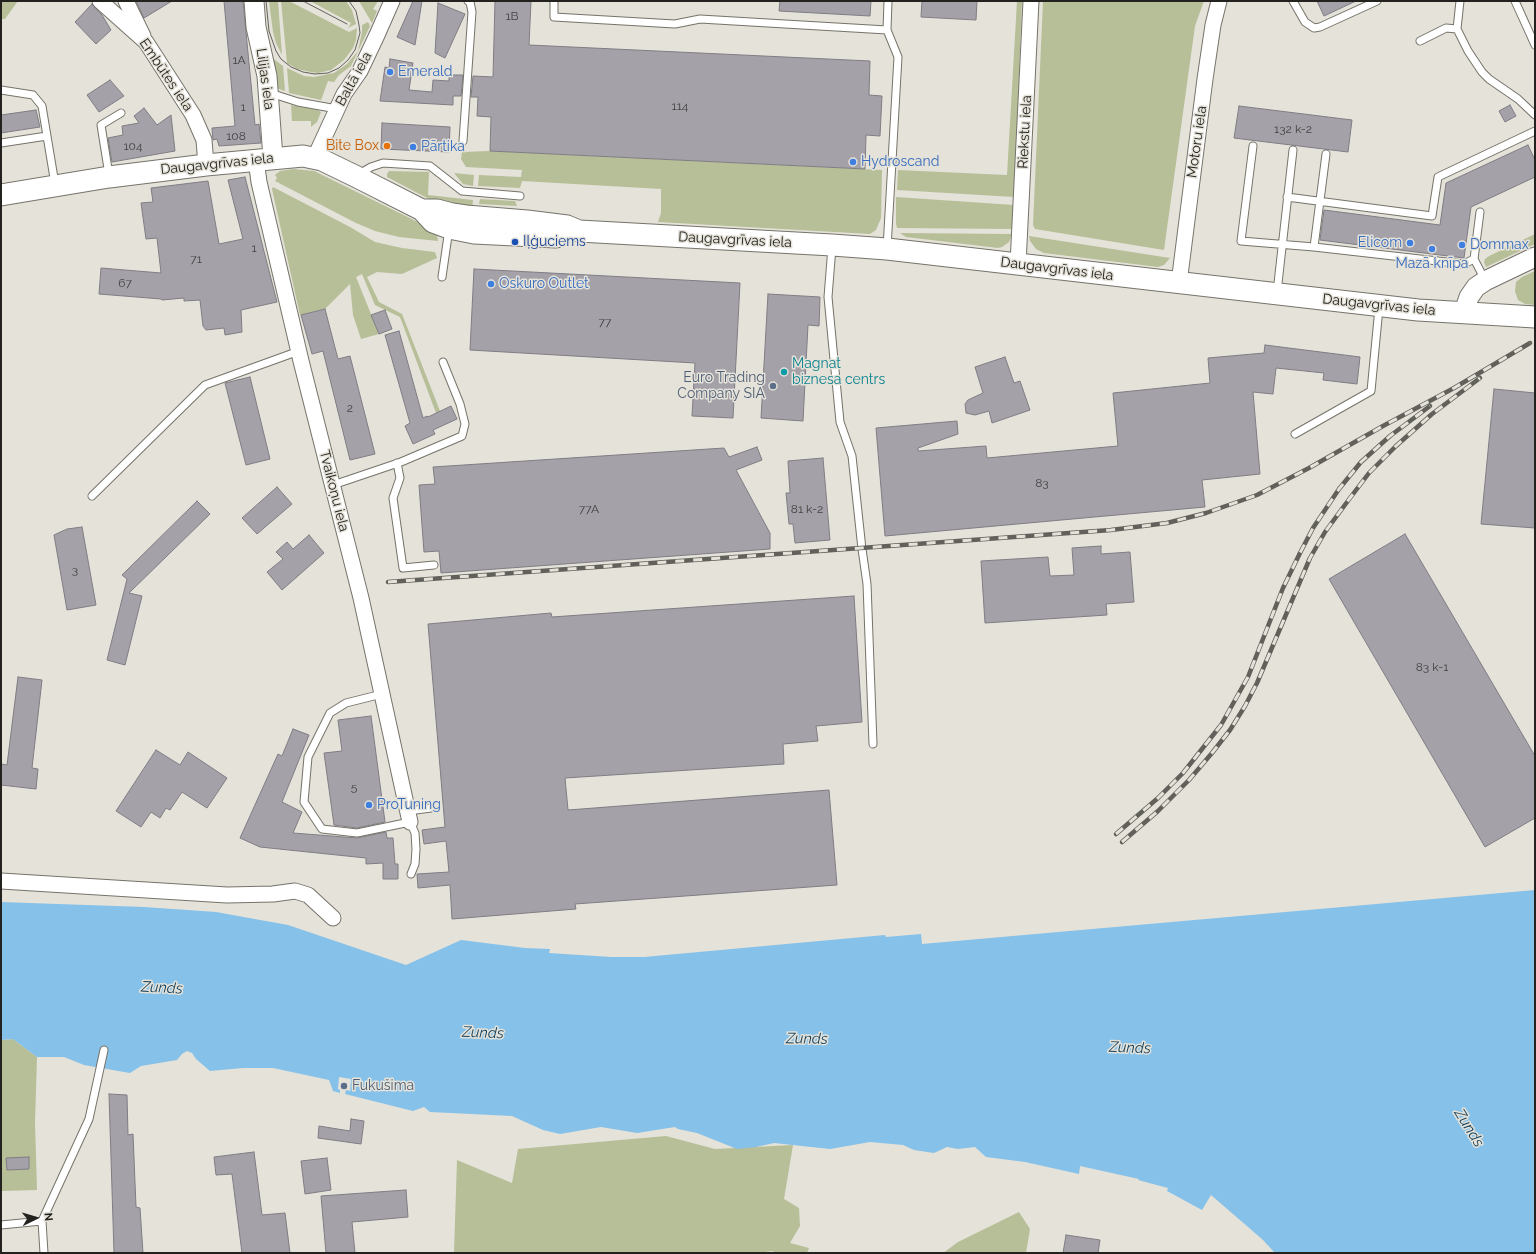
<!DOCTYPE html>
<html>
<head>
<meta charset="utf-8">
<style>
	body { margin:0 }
	#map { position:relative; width:1536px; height:1254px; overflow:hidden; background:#e5e2d9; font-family:Raleway,sans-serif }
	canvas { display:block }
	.frame { position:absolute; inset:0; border:2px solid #23221e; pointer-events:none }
	.north { position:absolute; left:16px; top:1198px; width:40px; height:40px; -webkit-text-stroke:3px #e5e2d9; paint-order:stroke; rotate:85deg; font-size:11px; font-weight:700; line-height:16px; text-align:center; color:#23221e }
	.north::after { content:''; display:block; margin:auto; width:14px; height:18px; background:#23221e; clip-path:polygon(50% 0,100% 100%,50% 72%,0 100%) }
</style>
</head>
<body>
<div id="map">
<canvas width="1536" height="1254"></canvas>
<div class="frame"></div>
<div class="north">N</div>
</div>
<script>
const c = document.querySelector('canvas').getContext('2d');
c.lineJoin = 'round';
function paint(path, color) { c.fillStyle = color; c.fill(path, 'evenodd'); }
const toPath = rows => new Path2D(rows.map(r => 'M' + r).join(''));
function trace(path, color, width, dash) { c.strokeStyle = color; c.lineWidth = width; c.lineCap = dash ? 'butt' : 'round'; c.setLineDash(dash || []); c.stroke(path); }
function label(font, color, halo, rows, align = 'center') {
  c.font = font + ' Raleway,sans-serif'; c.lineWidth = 3; c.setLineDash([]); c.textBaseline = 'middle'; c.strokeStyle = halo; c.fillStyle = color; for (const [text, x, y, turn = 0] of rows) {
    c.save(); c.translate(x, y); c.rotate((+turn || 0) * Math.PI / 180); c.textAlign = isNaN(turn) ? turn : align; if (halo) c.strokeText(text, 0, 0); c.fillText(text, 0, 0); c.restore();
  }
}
const green = toPath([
	[1,1,18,1,5,19,1,19],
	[269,1,278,1,282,55,276,43,273,32],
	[281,1,289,1,349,32,357,28,356,40,353,48,344,60,331,70,318,73,311,72,297,69,287,63],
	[310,1,346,1,352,10,356,24,348,28,351,23],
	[359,1,378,1,373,9,377,11,372,23],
	[1017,1,1022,1,1014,197,897,190,898,170,1007,175],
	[1043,1,1204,1,1195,26,1164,250,1035,229,1033,225],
	[368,22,370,26,351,66,339,75,334,82,328,81,321,100,289,93,287,68,304,76,314,77,334,73,347,64,358,51,362,32,362,25],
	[271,57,283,66,285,91,276,88],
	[291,105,318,110,321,112,317,122,311,127,311,121,292,121],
	[490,151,882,170,881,218,876,230,870,234,658,222,661,213,661,189,522,181,520,188,478,186,479,175,521,177,522,170,466,167,461,159,462,152],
	[294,169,314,171,432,229,437,235,438,241,399,237,375,231,356,223,275,181,277,178,275,175,280,171],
	[389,171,429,172,428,195,473,200,472,212,448,209,387,177,387,174],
	[454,173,474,175,473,186,463,184],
	[273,187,350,227,375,242,402,248,435,252,437,258,402,274,377,272,367,277,379,302,402,314,440,411,436,413,400,317,375,305,362,274,356,277,379,334,361,339,353,315,350,284,325,309,300,315,272,189],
	[896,197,1014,205,1013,229,897,228,896,224],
	[480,199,515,201,517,206,479,204],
	[900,233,1012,234,1009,242,1002,247,998,248,906,237],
	[1535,234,1535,244,1486,267,1484,262,1485,259,1489,256],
	[1029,236,1170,258,1164,265,1158,267,1044,253,1036,249,1030,241],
	[1535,271,1535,305,1525,304,1518,300,1515,291,1516,282,1522,277],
	[13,1039,37,1057,35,1122,37,1190,1,1191,1,1040],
	[666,1136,715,1149,793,1145,784,1199,799,1208,800,1226,790,1243,809,1248,807,1253,776,1253,772,1251,758,1253,454,1253,457,1160,512,1183,518,1149],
	[1019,1212,1030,1229,1026,1253,943,1253,958,1242]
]);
const water = toPath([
	[1535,890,1535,1253,1275,1253,1263,1240,1211,1195,1202,1210,1167,1191,1168,1188,1138,1180,1139,1179,1080,1166,1079,1174,1025,1162,986,1157,975,1147,958,1149,947,1147,934,1153,914,1150,903,1145,870,1142,830,1149,774,1143,756,1147,737,1149,697,1133,678,1129,675,1127,637,1133,601,1127,560,1134,543,1130,512,1116,430,1112,424,1107,413,1111,345,1094,346,1090,350,1091,351,1079,339,1077,338,1089,340,1090,340,1093,333,1091,329,1080,273,1068,243,1068,210,1071,196,1059,192,1053,187,1051,182,1054,177,1060,141,1066,130,1073,84,1065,64,1057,37,1057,13,1039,1,1040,1,902,144,907,216,912,288,925,406,965,461,940,525,948,550,949,549,953,611,957,644,957,885,935,886,937,921,934,922,944]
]);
const building = toPath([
	[136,1,172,1,144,18,136,1],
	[224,1,243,1,255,125,259,124,261,143,219,146,217,139,213,140,212,128,235,126,224,1],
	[413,1,422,1,415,45,397,37,413,1],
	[495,1,531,1,529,45,870,61,869,95,882,96,880,136,866,135,865,169,490,151,491,117,477,116,478,97,471,97,473,76,493,77,495,1],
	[780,1,871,1,870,16,779,11,780,1],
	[922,1,977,1,976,20,921,17,922,1],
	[1317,1,1356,1,1324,16,1317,1],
	[438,3,465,14,445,58,435,53,438,3],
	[92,4,102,15,111,30,96,44,75,22,92,4],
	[390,59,413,63,409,90,432,92,433,80,449,81,449,75,463,75,461,96,453,96,453,105,380,101,385,67,389,68,390,59],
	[110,80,124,96,99,112,87,95,110,80],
	[1510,105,1516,116,1505,122,1499,111,1510,105],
	[1239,106,1352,120,1348,152,1234,138,1239,106],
	[144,108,157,125,171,115,175,151,112,162,108,138,123,135,122,126,139,123,134,116,144,108],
	[36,110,40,127,1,133,1,115,36,110],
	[382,123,450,127,449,152,381,149,382,123],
	[1528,145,1535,160,1535,177,1471,207,1464,258,1320,240,1324,210,1440,225,1446,183,1528,145],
	[245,177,277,302,241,310,242,332,225,335,224,328,206,330,203,326,200,300,184,301,184,298,162,300,161,299,99,294,101,268,161,273,157,238,146,239,141,203,153,202,151,188,208,181,219,244,243,239,228,180,245,177],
	[474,269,740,283,733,418,692,416,695,363,470,350,474,269],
	[768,294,820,297,819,326,808,325,803,421,761,418,768,294],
	[325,309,338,359,350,356,375,454,350,460,323,351,312,354,301,315,325,309],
	[385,310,392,329,379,334,371,315,385,310],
	[399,331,423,418,427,416,428,417,451,406,457,419,433,430,435,434,413,444,405,426,410,423,385,335,399,331],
	[1265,345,1360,357,1357,384,1323,380,1324,373,1276,368,1273,394,1253,392,1260,474,1202,480,1205,507,885,536,876,428,957,421,958,434,918,448,918,451,986,446,987,458,1118,446,1113,393,1210,383,1208,358,1264,353,1265,345],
	[1005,357,1014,383,1020,381,1030,410,992,423,989,411,975,415,966,413,965,404,968,400,983,393,975,367,1005,357],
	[250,377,270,459,246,465,225,383,250,377],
	[1494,389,1535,393,1535,528,1481,524,1494,389],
	[757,447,762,460,736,470,770,533,770,549,441,573,439,551,424,552,419,485,435,484,433,467,724,448,729,457,757,447],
	[823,458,830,540,795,543,793,524,789,524,786,493,790,493,788,461,823,458],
	[277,487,292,504,257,534,242,518,277,487],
	[197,501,210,514,129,593,142,596,125,665,107,660,127,579,122,575,197,501],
	[82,527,96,605,67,610,54,535,67,529,82,527],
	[1405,534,1535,756,1535,818,1485,847,1329,579,1405,534],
	[309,535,324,553,282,590,267,572,283,559,276,552,287,542,293,549,309,535],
	[1101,546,1101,554,1130,552,1134,602,1106,604,1107,615,985,623,981,561,1048,557,1050,576,1074,575,1072,548,1101,546],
	[854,596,862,722,816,726,818,741,783,744,784,764,565,778,568,810,829,790,837,885,575,904,576,909,452,919,450,885,418,888,417,874,449,872,446,841,424,844,422,830,445,827,428,624,551,613,552,617,854,596],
	[18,677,42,680,32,768,38,769,36,789,1,785,1,764,7,765,18,677],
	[371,716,385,822,357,828,334,825,324,753,342,751,338,720,371,716],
	[293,729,309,735,282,802,302,812,293,833,357,838,386,832,387,838,393,838,395,864,398,864,398,879,383,879,383,863,366,864,366,858,260,847,240,838,278,754,282,756,293,729],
	[156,750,180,765,188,752,227,778,207,808,182,792,170,810,166,808,160,818,151,812,141,827,116,811,156,750],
	[109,1094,127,1095,128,1135,133,1134,136,1207,140,1208,143,1253,114,1253,109,1094],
	[351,1119,364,1121,361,1144,318,1138,319,1126,350,1131,351,1119],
	[254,1152,262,1215,285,1213,290,1253,242,1253,232,1174,216,1175,214,1157,254,1152],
	[29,1157,29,1169,7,1170,6,1158,29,1157],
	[327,1158,331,1190,305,1194,301,1161,327,1158],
	[406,1190,408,1217,352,1222,355,1253,326,1253,321,1196,406,1190],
	[1066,1235,1100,1240,1098,1253,1063,1253,1066,1235]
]);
const service = toPath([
	[554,1,554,17,675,24,700,19,887,30,898,57,887,248],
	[1293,1,1305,22,1314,28,1320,27,1377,1],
	[1460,1,1457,29,1468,51,1482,72,1489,79,1518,99,1535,115],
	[1515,1,1535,45],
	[887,30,888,1],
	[1420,41,1446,28,1457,29],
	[1,90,33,95,42,106,47,136],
	[270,93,298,102,337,109],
	[463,141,472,12,470,2,468,1],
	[1,143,47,136,55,184],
	[1253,146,1241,241,1314,247,1464,264,1474,259],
	[359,174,371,167,383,163,430,166,462,191,520,196],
	[109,175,101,125,121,113],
	[1287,197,1432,216,1438,177,1535,131],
	[1480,212,1474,259,1485,280],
	[832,247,828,297,840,422,852,456,862,549,867,584,873,744],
	[1314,247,1326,154],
	[442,277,449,229],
	[1277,292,1293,150],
	[1295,434,1371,391,1379,308],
	[397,463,400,478,393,498,403,568,434,565],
	[333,485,401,462,462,436,465,424,460,404,443,362],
	[92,496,205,385,299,351],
	[382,694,346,703,330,713,308,757,304,802,322,829,357,833,410,822,415,833,416,849,415,864,411,874],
	[408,811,431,808],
	[42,1221,89,1119,104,1050],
	[1,1225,42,1221,44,1253]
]);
const minor = toPath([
	[100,1,146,42,193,115,204,140,206,165],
	[126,1,143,36],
	[315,157,344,94,360,71,377,35,392,1],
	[256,160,259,182,301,361,361,598,410,822],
	[1018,264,1031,1],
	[1179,283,1205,79,1213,25,1219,1],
	[1,881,227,895,273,894,295,891,308,895,333,918]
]);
const tertiary = toPath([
	[254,1,256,27,267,76,273,158],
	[1464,312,1469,297,1476,287,1485,281,1535,257]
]);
const secondary = toPath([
	[1,195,109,177,206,165,303,156,322,160,355,176,422,210,433,222,449,228,474,233,556,237],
	[422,210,437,210,452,214,466,216,527,221,567,226,579,231,832,245,887,249,1418,310,1535,317]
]);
const tram = toPath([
	[266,1,269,31,276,51,281,59,291,67,303,72,315,74,328,73,339,68,348,60,355,50,360,33,359,25,356,11,349,1],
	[303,1,347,24]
]);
const rail = toPath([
	[388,582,1111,530,1167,523,1206,513,1257,495,1309,468,1383,426,1454,388,1530,343],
	[1116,834,1158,798,1183,773,1221,725,1248,677,1283,588,1300,553,1313,528,1339,489,1361,462,1390,436,1430,406],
	[1122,842,1158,811,1189,780,1212,753,1230,730,1245,706,1257,683,1310,558,1325,532,1350,498,1369,473,1396,446,1432,414,1480,378]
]);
const markers = [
	[390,72,4,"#3f7fe0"],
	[387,146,4,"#e8710a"],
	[413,147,4,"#3f7fe0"],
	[853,162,4,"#3f7fe0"],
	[515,242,4,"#1a4fb4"],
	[1410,243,4,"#3f7fe0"],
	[1462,245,4,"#3f7fe0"],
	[1432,249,4,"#3f7fe0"],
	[491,284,4,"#3f7fe0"],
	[784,372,4,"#0f9aa8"],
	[773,386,4,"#5c6f8a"],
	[369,805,4,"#3f7fe0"],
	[344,1086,4,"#5c6f8a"]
];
const numberNames = [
	["1B",512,16],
	["1A",239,60],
	["114",680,106],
	["1",243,107],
	["132 k-2",1293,129],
	["108",236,136],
	["104",133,146],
	["1",254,248],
	["71",196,259],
	["67",125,283],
	["77",605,322],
	["2",350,408],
	["83",1042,483],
	["77A",589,509],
	["81 k-2",807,509],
	["3",75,570],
	["83 k-1",1432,667],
	["5",354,787]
];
const shopNames = [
	["Emerald",398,72],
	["Pārtika",421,147],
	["Hydroscand",861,162],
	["Elicom",1402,243,"right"],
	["Dommax",1470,245],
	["Mazā knīpa",1432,264,"center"],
	["Oskuro Outlet",499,284],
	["ProTuning",377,805]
];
const streetNames = [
	["Embūtes iela",166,75,56],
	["Lilijas iela",265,79,82],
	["Baltā iela",354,79,-61],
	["Riekstu iela",1025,132,-87],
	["Motoru iela",1197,142,-82],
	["Daugavgrīvas iela",217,164,-6],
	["Daugavgrīvas iela",735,240,3],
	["Daugavgrīvas iela",1057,269,7],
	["Daugavgrīvas iela",1379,305,6],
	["Tvaikoņu iela",334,491,76]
];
const foodNames = [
	["Bite Box",379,146]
];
const transitNames = [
	["Iļģuciems",523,242]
];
const cultureNames = [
	["Magnat",792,364],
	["biznesa centrs",792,380]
];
const serviceNames = [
	["Euro Trading",765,378],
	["Company SIA",765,394],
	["Fukušima",352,1086,"left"]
];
const waterNames = [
	["Zunds",162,988,3],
	["Zunds",483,1033,2],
	["Zunds",807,1039,1],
	["Zunds",1130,1048,2],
	["Zunds",1469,1128,58]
];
paint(green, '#b7bf98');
paint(water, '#86c1e9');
paint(building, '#a4a1a9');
trace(building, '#7f7c84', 1);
trace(service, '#75736a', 9);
trace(minor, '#75736a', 17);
trace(tertiary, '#75736a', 21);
trace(secondary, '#75736a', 23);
trace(service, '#fff', 7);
trace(minor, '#fff', 15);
trace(tertiary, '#fff', 19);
trace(secondary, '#fff', 21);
trace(tram, '#62605b', 1);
trace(rail, '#62605b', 4.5);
trace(rail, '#e5e2d9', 3, [9]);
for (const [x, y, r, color] of markers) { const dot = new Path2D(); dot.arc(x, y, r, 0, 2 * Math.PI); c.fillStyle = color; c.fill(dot); trace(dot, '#e5e2d9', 1.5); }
label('12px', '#434241', null, numberNames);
label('14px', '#366cbe', '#e5e2d9', shopNames, 'left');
label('14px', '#23221e', '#e5e2d9', streetNames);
label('14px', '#c56008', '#e5e2d9', foodNames, 'right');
label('14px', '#164399', '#e5e2d9', transitNames, 'left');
label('14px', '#0d838f', '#e5e2d9', cultureNames, 'left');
label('14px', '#4e5e75', '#e5e2d9', serviceNames, 'right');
label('italic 15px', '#113f5b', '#e5e2d9', waterNames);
</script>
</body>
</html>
